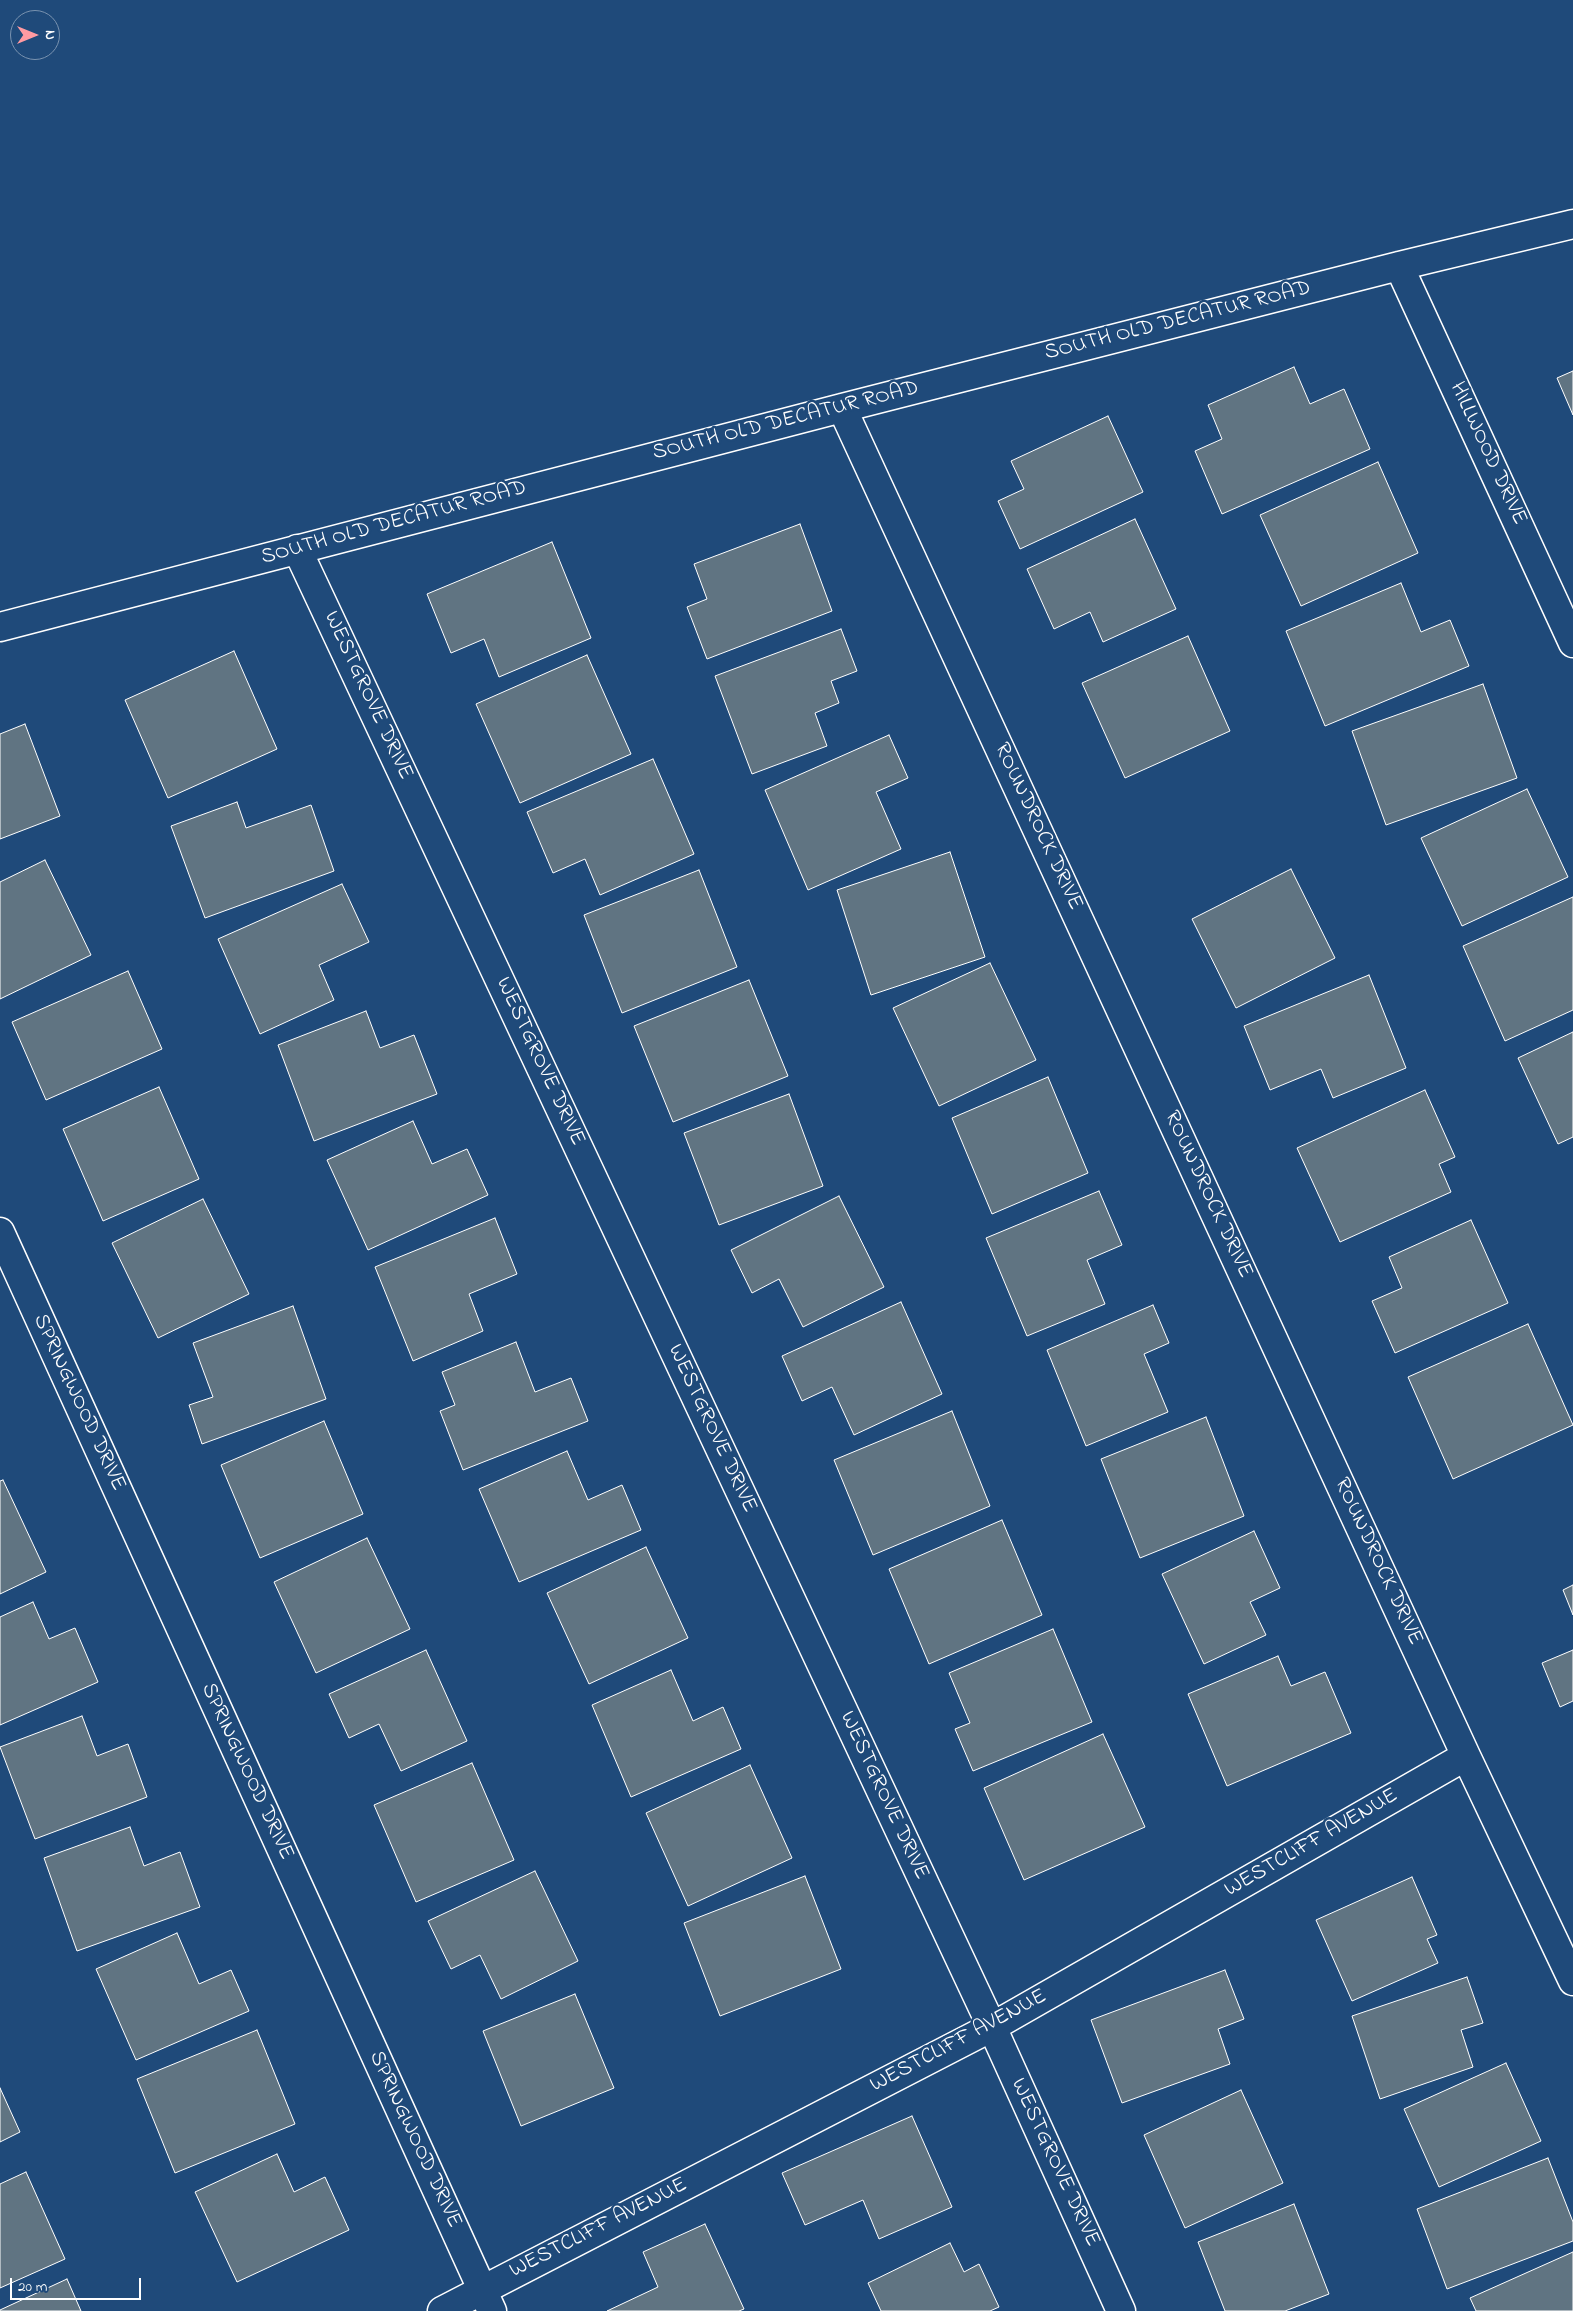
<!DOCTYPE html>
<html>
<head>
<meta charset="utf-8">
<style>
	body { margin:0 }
	#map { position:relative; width:1573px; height:2311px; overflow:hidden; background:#1f4a7a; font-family:"Indie Flower",sans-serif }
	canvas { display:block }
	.north { position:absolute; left:10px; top:10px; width:50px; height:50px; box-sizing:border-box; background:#1f4a7a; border:1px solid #7992af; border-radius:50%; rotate:90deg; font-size:14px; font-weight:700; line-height:20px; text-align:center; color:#fff }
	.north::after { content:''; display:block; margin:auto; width:18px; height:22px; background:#ff9aa2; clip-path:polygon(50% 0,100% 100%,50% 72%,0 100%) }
	.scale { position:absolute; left:10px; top:2278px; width:131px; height:22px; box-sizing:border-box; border:2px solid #fff; border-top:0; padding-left:6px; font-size:15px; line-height:18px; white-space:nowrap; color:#fff; -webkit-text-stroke:4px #1f4a7a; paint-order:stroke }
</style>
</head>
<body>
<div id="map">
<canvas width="1573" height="2311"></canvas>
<div class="north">N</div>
<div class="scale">20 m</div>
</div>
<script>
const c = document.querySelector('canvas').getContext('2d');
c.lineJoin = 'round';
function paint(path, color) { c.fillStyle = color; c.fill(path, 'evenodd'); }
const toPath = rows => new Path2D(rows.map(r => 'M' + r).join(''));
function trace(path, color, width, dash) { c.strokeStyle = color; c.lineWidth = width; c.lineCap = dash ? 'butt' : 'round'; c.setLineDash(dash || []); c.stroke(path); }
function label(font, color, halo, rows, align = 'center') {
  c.font = font + ' "Indie Flower",sans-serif'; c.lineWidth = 5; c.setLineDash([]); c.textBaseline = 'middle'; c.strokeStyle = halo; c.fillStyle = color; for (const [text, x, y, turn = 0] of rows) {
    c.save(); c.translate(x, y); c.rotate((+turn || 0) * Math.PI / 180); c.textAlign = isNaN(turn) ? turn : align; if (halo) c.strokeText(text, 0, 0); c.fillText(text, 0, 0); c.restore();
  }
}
const building = toPath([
	[1294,367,1310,404,1344,389,1370,449,1222,514,1195,451,1222,439,1208,405,1294,367],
	[1573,371,1573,415,1557,378,1573,371],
	[1108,416,1143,492,1020,549,998,501,1024,489,1011,461,1108,416],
	[1378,462,1418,553,1301,606,1260,515,1378,462],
	[1135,519,1176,609,1103,642,1090,612,1054,629,1027,569,1135,519],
	[800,524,832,611,707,659,687,607,707,599,694,564,800,524],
	[552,542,591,638,499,677,484,639,451,653,427,594,552,542],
	[1401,583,1421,632,1450,620,1469,666,1325,726,1286,631,1401,583],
	[841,629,857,671,831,681,839,703,815,713,827,746,752,774,715,676,841,629],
	[1188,636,1230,731,1125,778,1082,683,1188,636],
	[234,651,277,749,168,798,125,700,234,651],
	[587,655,631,754,520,803,476,704,587,655],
	[1483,684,1517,778,1386,825,1352,731,1483,684],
	[25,724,60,816,0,839,0,734,25,724],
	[889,735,908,778,876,792,901,849,808,890,765,790,889,735],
	[653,759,694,854,600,895,585,859,553,873,527,812,653,759],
	[1527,789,1568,877,1462,926,1421,838,1527,789],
	[237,802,246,828,311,805,334,871,205,918,171,826,237,802],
	[950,852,985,957,871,995,837,890,950,852],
	[45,860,91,955,0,999,0,882,45,860],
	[1291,869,1335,958,1236,1008,1192,919,1291,869],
	[699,870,737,967,622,1013,584,915,699,870],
	[342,884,369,942,319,965,334,1000,260,1034,218,939,342,884],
	[1573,897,1573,1010,1505,1041,1463,946,1573,897],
	[990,963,1036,1060,939,1106,893,1008,990,963],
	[128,971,162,1049,46,1100,12,1022,128,971],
	[1369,975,1406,1068,1333,1098,1321,1069,1270,1090,1244,1026,1369,975],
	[749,980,788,1076,673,1122,634,1026,749,980],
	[366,1011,380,1048,414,1035,437,1094,314,1141,278,1045,366,1011],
	[1573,1032,1573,1137,1558,1144,1518,1058,1573,1032],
	[1048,1077,1088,1173,992,1214,952,1118,1048,1077],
	[159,1087,199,1179,103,1221,63,1129,159,1087],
	[1425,1090,1455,1157,1439,1164,1451,1192,1340,1242,1297,1148,1425,1090],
	[789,1094,823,1186,719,1225,684,1133,789,1094],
	[413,1121,432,1164,467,1149,488,1195,368,1250,327,1160,413,1121],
	[1099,1191,1122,1245,1087,1260,1105,1304,1027,1336,986,1238,1099,1191],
	[839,1196,884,1287,803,1327,779,1279,752,1293,731,1250,839,1196],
	[203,1199,249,1294,158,1338,112,1243,203,1199],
	[495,1218,517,1274,469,1294,483,1331,413,1361,375,1267,495,1218],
	[1471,1220,1508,1303,1395,1353,1372,1301,1402,1288,1389,1257,1471,1220],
	[901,1302,942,1394,854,1435,832,1387,802,1401,782,1356,901,1302],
	[1153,1305,1169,1343,1144,1354,1168,1412,1086,1446,1047,1350,1153,1305],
	[293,1306,326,1399,202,1444,189,1405,213,1397,193,1343,293,1306],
	[1528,1324,1573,1425,1453,1479,1408,1377,1528,1324],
	[516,1342,535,1392,571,1378,588,1421,463,1470,440,1411,455,1405,442,1372,516,1342],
	[952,1411,990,1506,873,1555,834,1460,952,1411],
	[1206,1417,1244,1516,1140,1558,1101,1459,1206,1417],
	[324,1421,363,1514,260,1558,221,1465,324,1421],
	[567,1451,588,1500,622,1485,641,1530,519,1582,479,1489,567,1451],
	[3,1480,46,1572,0,1594,0,1481,3,1480],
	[1002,1520,1042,1615,929,1664,889,1569,1002,1520],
	[1254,1531,1280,1588,1250,1602,1266,1635,1204,1664,1162,1574,1254,1531],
	[367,1538,410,1629,316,1673,274,1582,367,1538],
	[646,1547,688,1638,589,1684,547,1593,646,1547],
	[1573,1585,1573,1615,1563,1590,1573,1585],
	[33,1602,49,1639,75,1628,98,1682,0,1725,0,1617,33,1602],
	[1053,1629,1092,1722,973,1771,955,1729,970,1723,949,1673,1053,1629],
	[426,1650,467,1741,401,1771,379,1724,349,1738,329,1694,426,1650],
	[1573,1650,1573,1701,1560,1707,1542,1663,1573,1650],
	[1278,1656,1291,1686,1325,1672,1351,1733,1227,1786,1188,1694,1278,1656],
	[671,1670,693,1721,723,1707,741,1749,631,1797,592,1705,671,1670],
	[82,1716,97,1756,128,1744,147,1797,35,1839,0,1747,82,1716],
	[1103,1734,1145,1827,1024,1880,984,1788,1103,1734],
	[472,1763,514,1860,416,1902,374,1805,472,1763],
	[750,1765,792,1858,688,1906,646,1813,750,1765],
	[130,1827,144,1866,180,1852,200,1907,77,1951,44,1858,130,1827],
	[535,1871,578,1961,501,1999,480,1955,451,1969,428,1921,535,1871],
	[805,1876,841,1969,720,2016,684,1923,805,1876],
	[1412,1877,1437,1935,1427,1939,1438,1963,1352,2001,1316,1920,1412,1877],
	[177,1933,199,1984,231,1970,249,2011,136,2060,96,1969,177,1933],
	[1225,1970,1244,2019,1218,2029,1230,2064,1122,2103,1091,2020,1225,1970],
	[1467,1977,1483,2023,1461,2030,1473,2067,1380,2099,1352,2016,1467,1977],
	[575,1994,614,2088,521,2126,483,2031,575,1994],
	[257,2030,295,2124,175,2173,137,2079,257,2030],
	[1506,2063,1541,2141,1439,2187,1404,2109,1506,2063],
	[0,2088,20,2132,0,2142,0,2088],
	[1241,2090,1283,2183,1185,2228,1144,2135,1241,2090],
	[912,2116,952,2207,879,2239,863,2200,805,2225,782,2173,912,2116],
	[277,2154,294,2192,325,2177,349,2230,237,2282,195,2192,277,2154],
	[1548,2158,1573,2222,1573,2241,1447,2289,1417,2209,1548,2158],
	[26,2172,65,2259,0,2288,0,2184,26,2172],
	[1294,2204,1329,2294,1285,2311,1225,2311,1198,2242,1294,2204],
	[705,2224,744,2309,739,2311,607,2311,658,2287,643,2252,705,2224],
	[950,2243,964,2272,979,2264,999,2307,990,2311,881,2311,868,2283,950,2243],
	[1573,2252,1573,2311,1476,2311,1470,2298,1573,2252],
	[67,2279,81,2311,0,2311,0,2310,67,2279]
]);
const minor = toPath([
	[1399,266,1573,643],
	[842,408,1466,1756,1573,1981],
	[297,549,992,2027,1121,2311],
	[0,627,842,408,1399,266,1573,224],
	[0,1232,492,2311],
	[442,2311,992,2027,1466,1756]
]);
const streetNames = [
	["SOUTH OLD DECATUR ROAD",1178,322,-14],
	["SOUTH OLD DECATUR ROAD",786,422,-14],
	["HILLWOOD DRIVE",1487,454,65],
	["SOUTH OLD DECATUR ROAD",394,524,-15],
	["WESTGROVE DRIVE",367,696,65],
	["ROUNDROCK DRIVE",1037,827,65],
	["WESTGROVE DRIVE",539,1062,65],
	["ROUNDROCK DRIVE",1207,1195,65],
	["SPRINGWOOD DRIVE",78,1403,65],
	["WESTGROVE DRIVE",711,1429,65],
	["ROUNDROCK DRIVE",1377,1562,65],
	["SPRINGWOOD DRIVE",246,1772,65],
	["WESTGROVE DRIVE",883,1796,65],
	["WESTCLIFF AVENUE",1312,1844,-30],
	["WESTCLIFF AVENUE",959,2042,-28],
	["SPRINGWOOD DRIVE",414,2140,65],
	["WESTGROVE DRIVE",1054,2163,65],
	["WESTCLIFF AVENUE",599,2229,-27]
];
paint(building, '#607482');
trace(building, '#fff', 1);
trace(minor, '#fff', 31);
trace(minor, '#1f4a7a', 28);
label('22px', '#fff', '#1f4a7a', streetNames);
</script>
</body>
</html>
